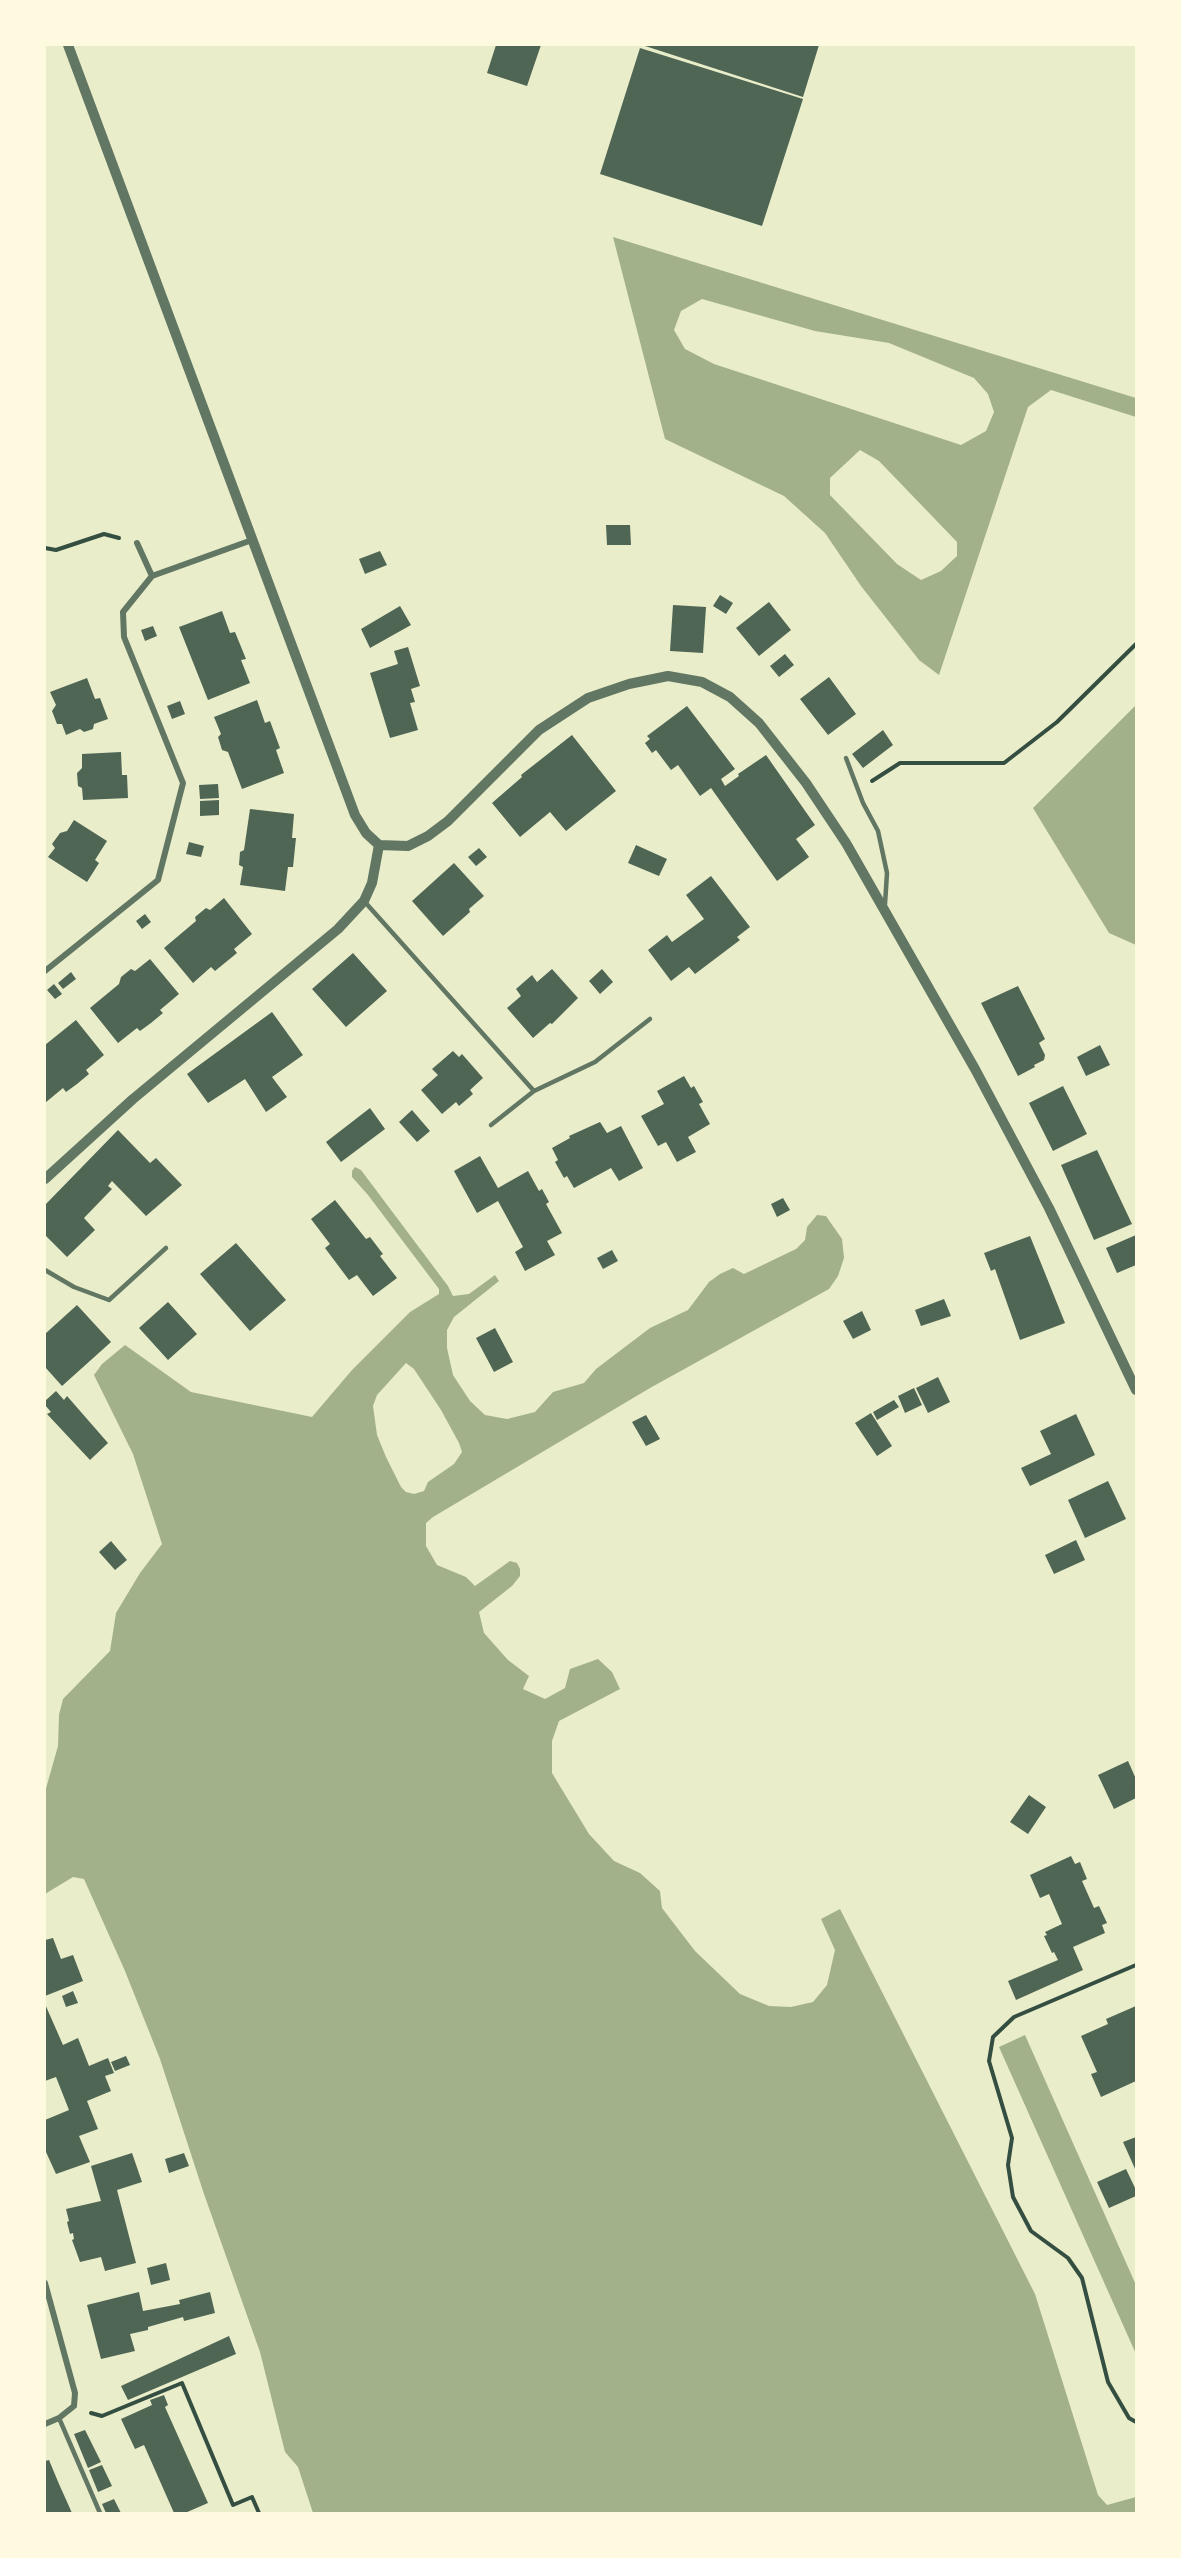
<!DOCTYPE html>
<html>
<head>
<meta charset="utf-8">
<style>
	body { margin:0 }
	#map { position:relative; width:1181px; height:2558px; overflow:hidden; background:#e9edc9; font-family:"IBM Plex Sans",sans-serif }
	canvas { display:block }
	.frame { position:absolute; inset:0; border:46px solid #fefae0; pointer-events:none }
</style>
</head>
<body>
<div id="map">
<canvas width="1181" height="2558"></canvas>
<div class="frame"></div>
</div>
<script>
const c = document.querySelector('canvas').getContext('2d');
c.lineJoin = 'round';
function paint(path, color) { c.fillStyle = color; c.fill(path, 'evenodd'); }
const toPath = rows => new Path2D(rows.map(r => 'M' + r).join(''));
function trace(path, color, width, dash) { c.strokeStyle = color; c.lineWidth = width; c.lineCap = dash ? 'butt' : 'round'; c.setLineDash(dash || []); c.stroke(path); }
const water = toPath([
	[613,237,1136,398,1136,417,1051,390,1028,407,939,675,919,660,861,586,825,533,784,496,665,439],
	[702,299,815,331,889,343,974,378,988,394,994,412,986,431,961,445,714,364,685,349,674,330,681,311],
	[860,450,879,461,957,542,957,556,941,571,921,580,897,564,830,495,830,478],
	[1136,705,1136,945,1109,933,1033,808],
	[355,1167,361,1170,448,1286,453,1296,469,1294,495,1275,499,1281,454,1317,447,1330,447,1348,453,1375,470,1401,485,1415,507,1419,535,1412,553,1392,584,1383,596,1369,650,1328,688,1310,709,1282,720,1274,733,1268,744,1274,796,1249,805,1240,807,1227,817,1215,826,1216,842,1239,844,1258,838,1276,829,1289,650,1388,433,1517,426,1523,426,1546,437,1565,466,1577,475,1586,510,1561,517,1563,520,1569,520,1576,512,1586,479,1612,484,1633,508,1660,529,1676,523,1689,545,1699,565,1688,570,1669,598,1659,612,1672,620,1689,559,1721,552,1741,552,1773,589,1834,614,1861,640,1873,660,1891,662,1908,695,1951,740,1994,769,2006,791,2007,813,2002,827,1985,835,1950,821,1919,840,1909,1035,2294,1098,2495,1107,2505,1136,2497,1136,2513,313,2513,298,2467,285,2452,260,2352,204,2194,160,2059,125,1971,84,1879,73,1877,45,1894,45,1792,58,1746,59,1715,63,1699,110,1651,116,1613,140,1573,162,1544,133,1454,94,1375,102,1364,125,1345,191,1392,312,1417,352,1370,410,1312,439,1294,439,1289,368,1195,352,1177,352,1171],
	[406,1363,414,1369,441,1410,459,1443,462,1452,454,1464,428,1482,424,1491,414,1494,406,1492,401,1487,386,1457,377,1435,373,1406,377,1395],
	[1025,2035,1136,2285,1136,2354,999,2047]
]);
const building = toPath([
	[496,45,541,45,527,86,487,73],
	[642,45,819,45,803,97],
	[640,48,803,99,762,226,600,174],
	[606,525,630,525,631,545,607,545],
	[380,551,387,565,365,574,359,559],
	[720,595,733,603,726,614,713,606],
	[769,602,791,630,759,656,736,628],
	[673,605,706,607,703,653,670,651],
	[400,606,411,625,370,648,361,629],
	[222,611,230,633,235,632,246,659,241,660,250,683,208,700,179,627],
	[153,626,157,636,145,641,141,630],
	[408,647,420,686,411,689,415,702,410,703,418,730,390,738,370,673,398,664,394,651],
	[785,654,794,665,779,677,770,666],
	[829,677,856,714,828,735,800,699],
	[87,678,95,699,100,698,108,719,94,724,93,729,84,732,80,729,66,735,62,724,57,724,52,711,56,705,50,692],
	[257,700,265,723,270,721,280,748,276,750,284,773,242,789,228,752,222,750,218,737,221,734,214,717],
	[180,701,185,714,172,719,167,706],
	[687,706,735,769,721,779,725,786,739,776,738,774,766,755,815,825,796,839,809,857,777,881,711,788,700,796,678,765,671,770,656,750,652,753,645,743,650,739,647,736],
	[883,730,893,745,863,768,852,754],
	[572,735,616,791,566,831,550,812,520,837,492,803,522,777,521,775],
	[121,752,122,775,127,775,128,798,83,800,82,788,78,786,77,773,82,768,82,754],
	[218,784,219,798,200,799,199,785],
	[219,800,219,815,200,816,200,801],
	[250,809,294,814,292,838,296,838,293,867,288,867,285,891,240,885,243,867,239,865,240,852,244,850],
	[74,820,107,841,95,860,99,863,87,882,48,857,55,848,52,844,60,833,67,831],
	[189,842,204,846,201,857,186,854],
	[636,845,667,859,659,876,628,863],
	[479,848,487,857,476,866,468,857],
	[454,863,484,896,469,909,470,912,443,936,412,901],
	[711,876,750,927,737,937,740,940,695,974,689,967,671,981,648,950,667,935,672,942,704,919,686,895],
	[224,898,252,934,234,949,237,953,215,971,211,967,193,983,164,948,196,921,195,917,206,908,210,910],
	[145,914,151,922,142,929,136,921],
	[353,953,387,991,346,1027,312,989],
	[150,959,179,994,160,1010,163,1013,151,1023,140,1031,137,1028,118,1043,90,1008,119,984,121,977,131,969,135,971],
	[552,969,578,998,552,1024,550,1023,533,1038,507,1008,521,996,516,989,532,975,537,982],
	[602,969,613,982,600,994,589,981],
	[71,972,76,979,63,989,58,983],
	[54,984,62,994,55,999,47,990],
	[1018,986,1045,1039,1039,1043,1045,1055,1044,1060,1034,1065,1035,1067,1018,1076,981,1003],
	[272,1012,303,1055,272,1077,287,1097,266,1112,245,1079,208,1103,187,1074],
	[76,1020,104,1055,86,1070,89,1074,77,1084,66,1092,63,1088,45,1103,45,1045],
	[1100,1045,1110,1065,1086,1076,1077,1057],
	[453,1051,459,1057,462,1054,483,1078,470,1090,473,1094,459,1106,456,1102,442,1114,421,1090,438,1075,432,1069],
	[684,1076,691,1088,694,1086,703,1102,699,1104,710,1124,688,1137,696,1152,677,1162,666,1142,658,1146,641,1116,664,1104,657,1091],
	[1063,1086,1087,1134,1053,1151,1029,1103],
	[370,1108,385,1129,341,1162,326,1142],
	[412,1110,430,1131,417,1142,399,1122],
	[600,1122,607,1133,621,1126,643,1168,619,1181,611,1168,574,1188,567,1176,564,1178,555,1162,558,1160,552,1148,570,1138,569,1136],
	[118,1130,150,1163,156,1158,182,1185,146,1216,112,1181,108,1186,112,1189,84,1218,95,1230,67,1257,45,1235,45,1205],
	[1097,1150,1132,1224,1094,1240,1061,1165],
	[480,1156,498,1188,528,1171,539,1191,542,1189,549,1202,546,1204,562,1233,547,1241,555,1255,525,1271,515,1252,523,1247,498,1201,477,1213,454,1171],
	[783,1198,790,1210,777,1217,771,1204],
	[335,1200,366,1239,370,1237,383,1254,380,1256,397,1278,373,1296,357,1275,349,1280,325,1248,330,1244,311,1219],
	[1136,1235,1136,1265,1117,1273,1106,1248],
	[1030,1236,1065,1323,1020,1340,995,1269,991,1271,984,1253],
	[236,1243,286,1300,250,1331,200,1274],
	[612,1250,618,1261,603,1269,597,1258],
	[944,1299,951,1316,921,1326,915,1310],
	[168,1302,197,1334,168,1360,139,1328],
	[77,1305,111,1342,62,1386,45,1367,45,1334],
	[862,1311,871,1330,853,1339,843,1321],
	[495,1328,513,1362,494,1372,476,1338],
	[938,1377,950,1402,928,1413,916,1388],
	[914,1388,922,1405,905,1413,898,1396],
	[56,1391,64,1400,67,1396,108,1443,90,1460,47,1414,51,1412,45,1405,45,1401],
	[894,1400,899,1407,877,1420,873,1412],
	[871,1413,892,1446,877,1456,855,1423],
	[1076,1414,1095,1455,1030,1486,1021,1468,1051,1454,1040,1431],
	[646,1415,660,1439,646,1446,632,1422],
	[1108,1481,1126,1519,1085,1538,1068,1500],
	[1076,1540,1085,1560,1054,1574,1045,1555],
	[111,1541,127,1560,115,1570,99,1552],
	[1128,1761,1136,1779,1136,1798,1114,1809,1098,1775],
	[1029,1795,1046,1807,1028,1834,1010,1822],
	[1071,1856,1075,1864,1080,1862,1087,1879,1082,1881,1094,1908,1099,1906,1107,1923,1102,1925,1105,1933,1073,1947,1083,1970,1016,2000,1008,1981,1058,1960,1054,1952,1052,1953,1044,1936,1047,1935,1045,1932,1062,1924,1049,1894,1040,1898,1030,1875],
	[53,1938,61,1959,73,1955,83,1981,45,1996,45,1940],
	[73,1991,78,2003,66,2007,62,1996],
	[45,2004,63,2045,78,2038,89,2066,108,2058,114,2073,105,2076,111,2091,87,2101,98,2129,79,2136,90,2162,56,2174,46,2152,45,2120,69,2110,56,2077,45,2081],
	[1136,2006,1136,2081,1101,2097,1091,2074,1097,2072,1081,2036,1108,2024,1106,2019],
	[126,2056,130,2065,115,2071,111,2062],
	[1136,2137,1136,2171,1123,2142],
	[132,2153,142,2182,117,2190,136,2263,105,2271,101,2257,80,2262,72,2240,74,2239,73,2233,70,2234,67,2222,69,2221,66,2209,101,2201,91,2166],
	[184,2153,189,2166,169,2173,165,2159],
	[1126,2169,1136,2190,1136,2196,1109,2208,1097,2182],
	[166,2263,170,2280,151,2285,147,2268],
	[139,2292,143,2311,180,2304,179,2300,210,2292,215,2313,184,2321,183,2317,148,2327,148,2330,130,2334,135,2351,101,2359,87,2305],
	[229,2336,236,2354,128,2400,121,2386],
	[164,2395,168,2405,165,2407,208,2503,185,2513,174,2513,144,2445,135,2449,121,2419,152,2405,150,2400],
	[85,2430,101,2462,88,2468,74,2434],
	[49,2460,59,2484,72,2513,45,2513,45,2461],
	[102,2465,112,2486,98,2492,89,2470],
	[114,2499,121,2513,106,2513,102,2504]
]);
const path = toPath([
	[45,548,56,550,104,534,119,538],
	[872,781,900,763,1004,763,1057,722,1136,644],
	[1136,1965,1014,2017,993,2037,989,2061,1012,2138,1008,2165,1013,2197,1031,2231,1068,2258,1082,2278,1108,2382,1129,2418,1136,2422],
	[91,2413,102,2416,182,2383,233,2505,252,2497,259,2513]
]);
const service = toPath([
	[846,758,863,803,878,831,887,873,885,904],
	[364,901,534,1091],
	[491,1125,534,1091,595,1062,650,1019],
	[45,1270,74,1287,109,1300,166,1248],
	[59,2418,100,2513]
]);
const minor = toPath([
	[137,543,152,576,252,540],
	[45,971,158,880,183,783,124,637,123,612,152,576],
	[45,2283,75,2393,74,2406,59,2418,45,2424]
]);
const tertiary = toPath([
	[68,45,355,815,366,833,379,845],
	[379,845,408,846,428,836,448,821,539,730,588,698,629,684,668,676,702,682,730,697,759,723,806,783,846,843,975,1069,1049,1208,1136,1390],
	[45,1179,133,1099,338,929,364,901,372,883,379,845]
]);
paint(water, '#a3b18a');
paint(building, '#4f6655');
trace(path, '#344e41', 4);
trace(service, '#617663', 4.5);
trace(minor, '#617663', 6);
trace(tertiary, '#617663', 10);
</script>
</body>
</html>
